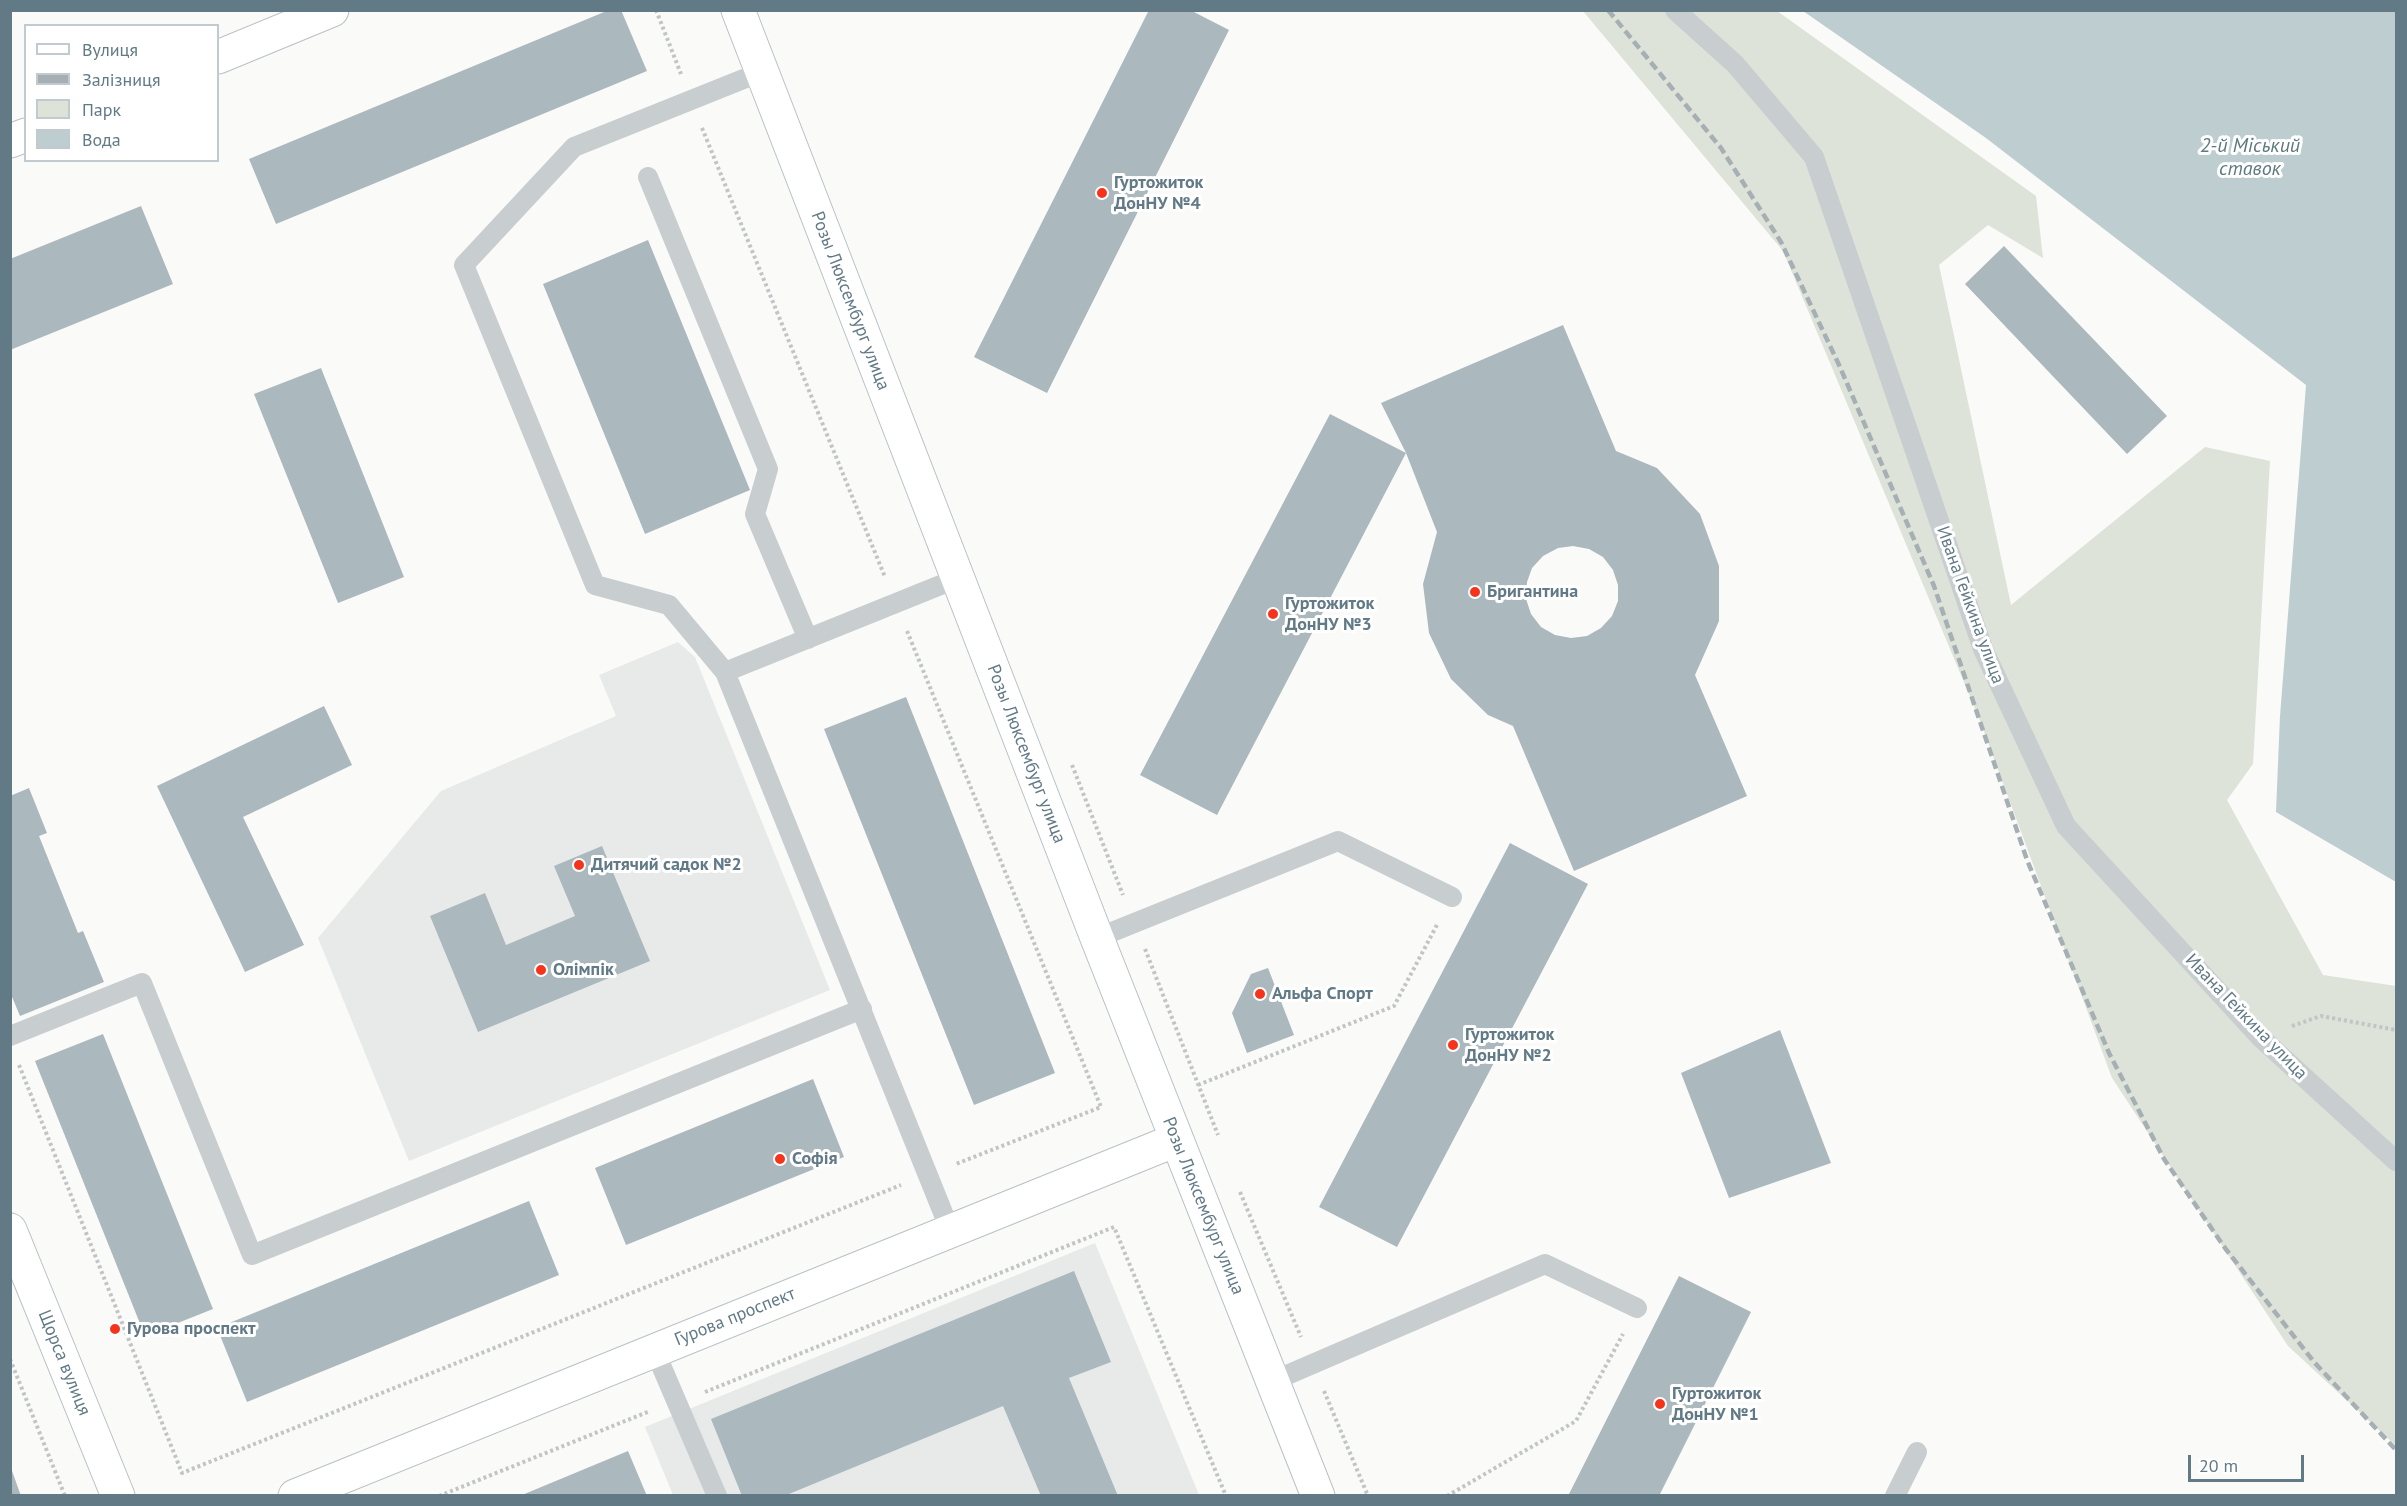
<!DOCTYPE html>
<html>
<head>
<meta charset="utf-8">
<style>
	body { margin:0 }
	#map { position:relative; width:2407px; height:1506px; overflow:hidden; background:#fafaf8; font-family:"PT Sans",sans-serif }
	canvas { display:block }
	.frame { position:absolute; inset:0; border:12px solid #627a86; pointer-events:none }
	.legend { position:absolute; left:24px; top:24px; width:195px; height:138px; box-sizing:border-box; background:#fff; border:2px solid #c0cacf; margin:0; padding:8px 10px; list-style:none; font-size:18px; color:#627a86 }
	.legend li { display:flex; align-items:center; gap:12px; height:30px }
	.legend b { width:30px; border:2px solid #c0cacf }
	.scale { position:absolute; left:2188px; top:1455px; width:116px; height:27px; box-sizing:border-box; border:3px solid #627a86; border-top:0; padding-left:8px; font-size:18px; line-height:21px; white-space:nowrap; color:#627a86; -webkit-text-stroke:4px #fff; paint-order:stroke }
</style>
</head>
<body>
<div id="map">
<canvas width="2407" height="1506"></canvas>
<div class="frame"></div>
<ul class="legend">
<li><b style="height:8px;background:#fff"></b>Вулиця</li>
<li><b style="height:8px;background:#a5afb4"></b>Залізниця</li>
<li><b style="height:16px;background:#dde3d8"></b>Парк</li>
<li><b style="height:16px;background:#becdd0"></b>Вода</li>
</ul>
<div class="scale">20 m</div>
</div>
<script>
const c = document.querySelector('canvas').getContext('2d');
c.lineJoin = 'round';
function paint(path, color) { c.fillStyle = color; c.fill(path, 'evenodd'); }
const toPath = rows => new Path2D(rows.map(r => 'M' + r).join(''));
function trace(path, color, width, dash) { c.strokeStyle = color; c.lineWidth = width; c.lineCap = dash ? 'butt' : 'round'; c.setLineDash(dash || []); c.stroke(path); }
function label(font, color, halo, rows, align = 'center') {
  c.font = font + ' "PT Sans",sans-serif'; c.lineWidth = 6; c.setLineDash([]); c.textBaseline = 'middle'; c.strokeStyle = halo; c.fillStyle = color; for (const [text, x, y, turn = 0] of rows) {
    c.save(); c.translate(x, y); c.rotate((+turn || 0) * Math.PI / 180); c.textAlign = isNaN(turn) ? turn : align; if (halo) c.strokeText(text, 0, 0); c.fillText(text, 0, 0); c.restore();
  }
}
const built = toPath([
	[678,642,695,657,830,990,409,1161,318,938,441,791,616,716,599,675],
	[1095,1243,1199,1495,673,1495,645,1427]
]);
const green = toPath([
	[1583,11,1777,11,2036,196,2043,258,1988,225,1939,265,2011,605,2205,447,2270,461,2253,764,2227,800,2323,975,2396,986,2396,1446,2288,1346,2112,1078,1979,718,1783,251]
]);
const water = toPath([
	[1803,11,2396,11,2396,882,2276,812,2280,716,2306,385,1986,138]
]);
const building = toPath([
	[609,10,621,10,647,71,276,224,249,159],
	[1149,10,1190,10,1229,30,1047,393,974,357],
	[141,206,173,284,10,350,10,259],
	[648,240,750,490,645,534,543,284],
	[2004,246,2167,416,2127,454,1965,284],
	[1563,325,1616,451,1657,468,1700,514,1719,566,1719,621,1695,675,1747,796,1574,871,1513,726,1488,715,1451,679,1429,633,1423,584,1437,532,1406,453,1217,815,1140,775,1330,414,1406,453,1381,403],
	[1573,546,1589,549,1603,557,1613,570,1618,585,1618,601,1612,616,1601,628,1587,636,1571,638,1555,635,1541,627,1531,614,1526,599,1527,582,1532,568,1543,556,1558,548],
	[321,368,404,577,338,603,254,394],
	[906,697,1055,1073,974,1105,824,729],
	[324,706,352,765,243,817,304,945,245,972,157,786],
	[29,788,47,833,39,836,78,933,83,931,104,982,20,1016,10,992,10,796],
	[1510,843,1588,884,1397,1247,1319,1207],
	[602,846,650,961,478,1032,430,916,485,893,506,945,575,916,554,866],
	[1268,968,1294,1035,1247,1053,1232,1013,1251,974],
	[1780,1030,1831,1163,1729,1198,1681,1073],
	[103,1034,213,1309,145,1336,35,1061],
	[813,1079,844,1157,626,1245,595,1168],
	[529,1201,559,1275,247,1402,217,1328],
	[1074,1271,1111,1362,1069,1378,1118,1496,1041,1496,1003,1406,784,1496,742,1496,711,1419],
	[1679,1276,1751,1312,1659,1496,1568,1496],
	[628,1451,647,1496,522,1496,522,1495],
	[10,1468,11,1468,21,1496,10,1496]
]);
const path = toPath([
	[656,10,681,74],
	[702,128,885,577],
	[907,631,1101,1107,956,1164],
	[1072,765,1123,895],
	[1145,949,1218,1135],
	[2292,1026,2321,1016,2396,1030],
	[19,1065,182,1473,901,1185],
	[1198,1085,1394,1006,1438,923],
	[1240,1192,1301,1337],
	[10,1359,65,1496],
	[1324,1391,1368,1496],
	[705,1392,1114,1227,1226,1496],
	[439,1496,650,1411],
	[1447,1496,1576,1421,1623,1334]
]);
const lane = toPath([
	[1675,10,1735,64,1814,157,1983,649,2066,826,2260,1037,2396,1161],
	[761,72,574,147,464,265,595,585,669,605,725,672,958,578],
	[648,177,768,469,755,514,808,639],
	[725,672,950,1230],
	[1097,938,1338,841,1452,897],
	[10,1036,142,983,252,1255,862,1009],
	[654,1349,717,1496],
	[1273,1381,1545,1264,1637,1308],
	[1895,1496,1917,1452]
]);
const secondary = toPath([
	[738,10,1097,938,1318,1496],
	[218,57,332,10],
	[10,141,26,135],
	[10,1230,118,1496],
	[295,1496,1176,1140]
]);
const rail = toPath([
	[1608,10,1721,148,1781,242,1840,367,1934,586,2027,860,2109,1053,2164,1159,2225,1248,2314,1362,2396,1450]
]);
const markers = [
	[1102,193,6,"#f6341c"],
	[1475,592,6,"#f6341c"],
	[1273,614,6,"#f6341c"],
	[579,865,6,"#f6341c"],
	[541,970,6,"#f6341c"],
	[1260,994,6,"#f6341c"],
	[1453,1045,6,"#f6341c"],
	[780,1159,6,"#f6341c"],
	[115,1329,6,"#f6341c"],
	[1660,1404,6,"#f6341c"]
];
const poiNames = [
	["Гуртожиток",1114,183],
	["ДонНУ №4",1114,204],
	["Бригантина",1487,592],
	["Гуртожиток",1285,604],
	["ДонНУ №3",1285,625],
	["Дитячий садок №2",591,865],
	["Олімпік",553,970],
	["Альфа Спорт",1272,994],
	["Гуртожиток",1465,1035],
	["ДонНУ №2",1465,1056],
	["Софія",792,1159],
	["Гурова проспект",127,1329],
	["Гуртожиток",1672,1394],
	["ДонНУ №1",1672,1415]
];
const streetNames = [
	["Розы Люксембург улица",850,301,69],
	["Ивана Гейкина улица",1970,605,70],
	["Розы Люксембург улица",1026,754,69],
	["Ивана Гейкина улица",2246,1017,46],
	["Розы Люксембург улица",1203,1206,68],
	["Гурова проспект",735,1317,-22],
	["Щорса вулиця",64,1363,68]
];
const waterNames = [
	["2-й Міський",2250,146],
	["ставок",2250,169]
];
paint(built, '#e8eae9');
paint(green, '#dde3d8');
paint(water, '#becdd0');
paint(building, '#abb8bd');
trace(secondary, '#b9c1c5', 35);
trace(path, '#c1c5c6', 4, [3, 3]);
trace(lane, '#c8cdd0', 20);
trace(secondary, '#fff', 33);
trace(rail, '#a5afb4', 4.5, [9, 4.5]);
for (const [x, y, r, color] of markers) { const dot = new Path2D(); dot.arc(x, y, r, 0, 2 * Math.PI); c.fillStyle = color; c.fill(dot); trace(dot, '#fff', 2); }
label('bold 18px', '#627a86', '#fff', poiNames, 'left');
label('18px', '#627a86', '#fff', streetNames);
label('italic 20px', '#5d7a7f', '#fff', waterNames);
</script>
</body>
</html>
